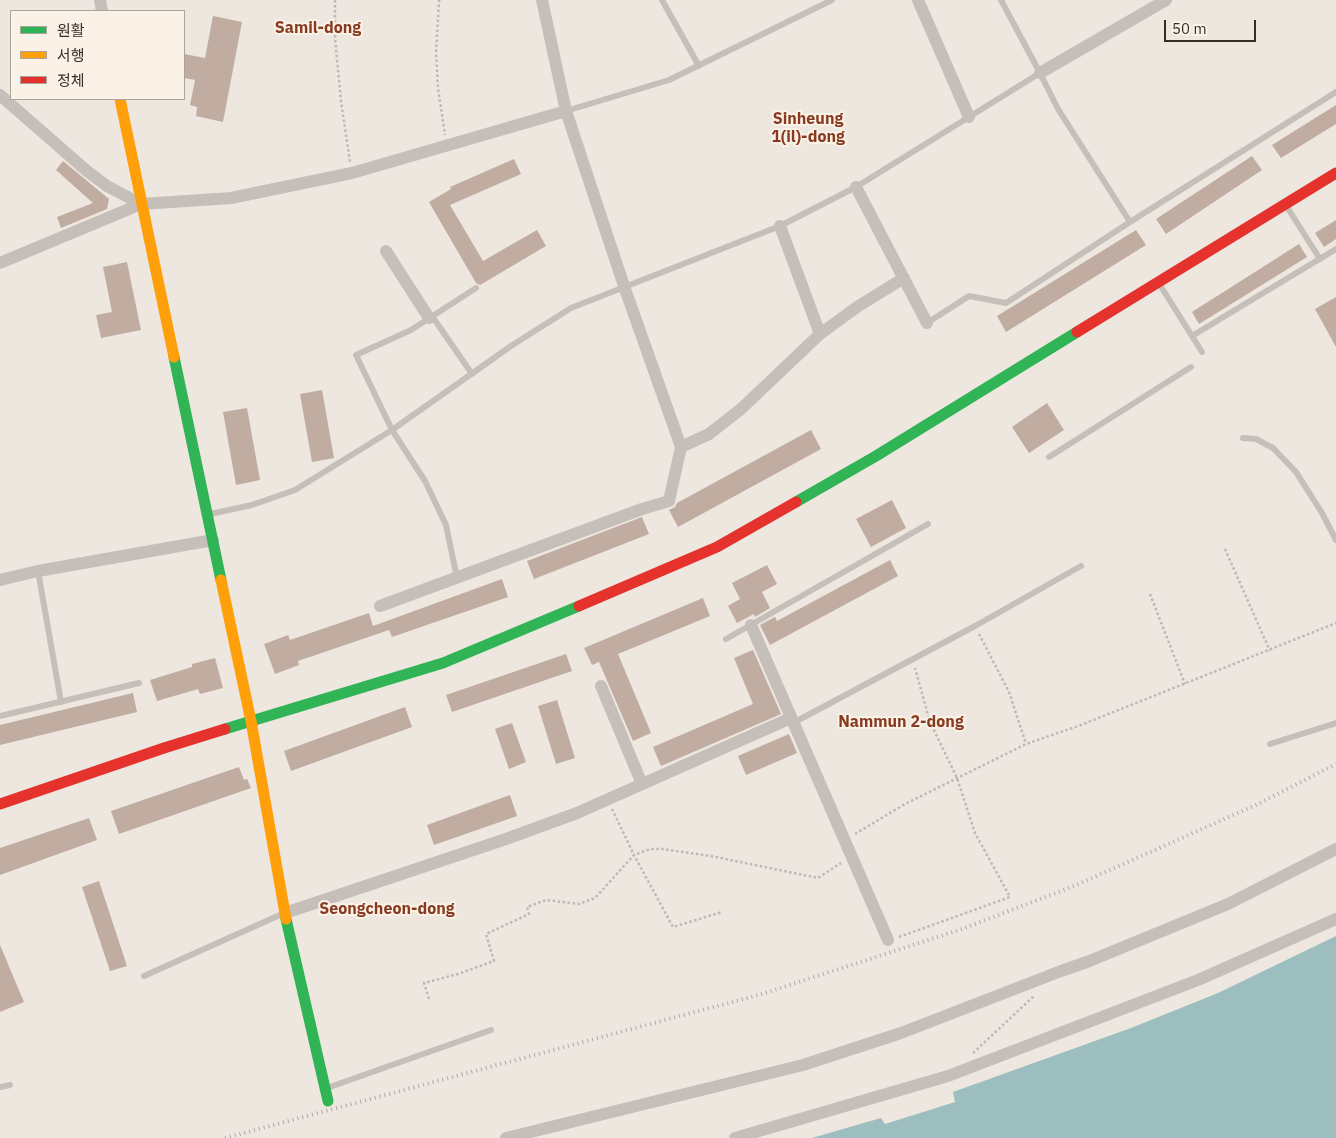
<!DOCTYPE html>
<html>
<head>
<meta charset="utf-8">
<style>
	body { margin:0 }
	#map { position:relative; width:1336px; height:1138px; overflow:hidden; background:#ede7e0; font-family:"IBM Plex Sans","Noto Sans KR",sans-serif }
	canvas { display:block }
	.legend { position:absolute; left:10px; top:10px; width:175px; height:90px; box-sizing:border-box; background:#faf2e7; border:1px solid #aca39a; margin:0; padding:6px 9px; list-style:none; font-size:15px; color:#372d27 }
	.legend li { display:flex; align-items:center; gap:10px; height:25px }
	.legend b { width:25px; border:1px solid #aca39a }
	.scale { position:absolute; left:1164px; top:20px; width:92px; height:22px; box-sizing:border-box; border:2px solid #372d27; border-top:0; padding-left:6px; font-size:15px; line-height:18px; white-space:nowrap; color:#372d27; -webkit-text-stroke:4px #faf2e7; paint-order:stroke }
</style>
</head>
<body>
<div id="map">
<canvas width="1336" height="1138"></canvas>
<ul class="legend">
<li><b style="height:6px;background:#30b455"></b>원활</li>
<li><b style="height:6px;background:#ff9f0a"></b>서행</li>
<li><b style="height:6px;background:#e5322d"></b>정체</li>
</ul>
<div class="scale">50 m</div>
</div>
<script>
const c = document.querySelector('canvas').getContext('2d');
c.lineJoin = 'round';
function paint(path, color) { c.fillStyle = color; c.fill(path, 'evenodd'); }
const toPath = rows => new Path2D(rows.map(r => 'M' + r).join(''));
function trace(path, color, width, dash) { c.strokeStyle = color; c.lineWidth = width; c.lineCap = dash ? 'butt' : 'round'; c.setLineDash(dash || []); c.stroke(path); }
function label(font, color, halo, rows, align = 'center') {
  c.font = font + ' "IBM Plex Sans",sans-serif'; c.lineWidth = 4; c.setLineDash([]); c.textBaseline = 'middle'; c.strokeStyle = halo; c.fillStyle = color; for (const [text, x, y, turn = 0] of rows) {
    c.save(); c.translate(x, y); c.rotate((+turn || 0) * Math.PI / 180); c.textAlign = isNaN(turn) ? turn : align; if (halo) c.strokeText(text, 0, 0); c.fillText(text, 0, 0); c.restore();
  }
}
const water = toPath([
	[1336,936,1336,1138,812,1138,881,1118,885,1124,955,1102,953,1092,1131,1028,1218,993]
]);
const building = toPath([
	[213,16,242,22,223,122,196,116,197,107,190,105,195,80,184,78,184,54,205,58],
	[1336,105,1336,124,1281,158,1272,145],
	[1252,156,1262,170,1166,234,1156,219],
	[514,159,521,174,450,205,483,261,537,230,546,246,480,285,476,283,429,202,451,189,450,187],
	[63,161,109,199,107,209,61,228,57,217,93,203,56,170],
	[1336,220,1336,239,1324,247,1315,233],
	[1136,230,1146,245,1006,332,997,316],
	[1299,244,1307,257,1199,324,1192,312],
	[127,262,141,330,101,338,96,315,112,312,103,267],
	[1336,297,1336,347,1315,309],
	[322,390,334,458,312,462,300,394],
	[1047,403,1064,430,1029,453,1012,427],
	[247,408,260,480,236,485,223,412],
	[811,430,821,449,678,527,669,510,675,507,677,503],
	[892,500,906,528,871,547,856,519],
	[642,517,649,534,534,579,527,561],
	[890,560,898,576,770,645,760,625,775,617,777,621],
	[767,565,777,584,762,592,770,608,755,617,754,614,737,623,728,606,740,599,732,583],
	[502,579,508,597,392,637,389,630,298,661,299,665,275,674,264,644,288,635,290,640,369,613,373,626],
	[703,598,710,616,618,654,651,733,633,741,599,662,592,665,584,648],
	[753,650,781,714,661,766,653,747,753,704,734,658],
	[566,654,572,671,452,712,446,695],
	[215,658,223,688,200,694,198,689,157,701,150,680,192,667,192,664],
	[133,693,137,712,0,745,0,725],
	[557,700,575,758,556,764,538,706],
	[405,707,412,727,291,771,284,751],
	[512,723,526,762,509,769,495,729],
	[789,734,797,753,746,775,738,756],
	[239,767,244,780,247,779,251,788,119,834,111,811],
	[510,795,517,816,434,845,427,825],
	[89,818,97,840,0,875,0,848],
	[99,881,127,966,110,971,82,887],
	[0,945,24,1002,0,1012]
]);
const path = toPath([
	[335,0,335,38,341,101,350,162],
	[440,0,439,1,436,53,438,88,445,135],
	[1225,549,1270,651],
	[1150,594,1185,684],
	[979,634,1009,692,1026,744],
	[612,809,634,855,673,927,722,912],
	[855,834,905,804,1026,744,1081,725,1336,623],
	[899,937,1010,897,975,833,957,778,930,722,915,668],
	[429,999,424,983,458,974,494,961,486,934,529,914,527,907,546,900,579,904,595,898,634,855,650,849,662,849,711,856,818,878,841,863],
	[973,1053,1035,995]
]);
const lane = toPath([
	[662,0,699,66],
	[1040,73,1058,109,1130,222],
	[566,111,669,80,832,0],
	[1287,207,1320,259],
	[1160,285,1202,352],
	[432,316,472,374],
	[927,323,969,296,1006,303,1130,222,1336,92],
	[1192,336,1336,249],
	[1243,438,1256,439,1273,448,1296,472,1322,513,1336,540],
	[1049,457,1191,367],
	[210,514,252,505,295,490,392,430,511,346,571,308,780,226,856,187,1040,73,1001,0],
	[38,571,61,702],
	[457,578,446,525,425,481,392,430,356,355,411,330,476,288],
	[726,639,928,524],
	[0,716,139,683],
	[793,723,975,626,1081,566],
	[1270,744,1336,723],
	[144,976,282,914],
	[0,1087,10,1085],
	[327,1088,491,1030]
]);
const street = toPath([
	[100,0,102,11],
	[918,0,969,117],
	[1040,73,1166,0],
	[0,95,87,171,107,186,141,204],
	[856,187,927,323],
	[780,226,820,334],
	[386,251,429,318],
	[0,263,141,204,231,198,352,173,566,111],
	[681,447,709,434,741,409,820,334,857,307,904,278],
	[0,580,38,571,213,540],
	[380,606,642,509,669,501,681,447,624,286,566,111,542,0],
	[751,625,888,940],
	[601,686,642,784],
	[285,913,506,839,577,813,791,718],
	[506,1138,803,1065,901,1033,1061,971,1087,962,1228,904,1336,849],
	[735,1138,948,1076,1198,980,1336,919]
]);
const fast = toPath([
	[174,357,221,580],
	[796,502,876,456,1077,332],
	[225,729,443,663,579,606],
	[286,919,328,1101]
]);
const slow = toPath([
	[120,99,174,357],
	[221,580,251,721,286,919]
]);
const jam = toPath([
	[1077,332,1336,173],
	[579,606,717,547,796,502],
	[0,804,164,748,225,729]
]);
const rail = toPath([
	[225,1138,762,994,962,929,1074,886,1258,804,1336,764]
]);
const neighbourhoodNames = [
	["Samil-dong",318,28],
	["Sinheung",808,119],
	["1(il)-dong",808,137],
	["Nammun 2-dong",901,722],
	["Seongcheon-dong",387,909]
];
paint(water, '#9cbebe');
paint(building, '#c1aca1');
trace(path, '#bfb8b2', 2.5, [2.5, 2.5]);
trace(lane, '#c6bfb9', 6);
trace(street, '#c6bfb9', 12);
trace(fast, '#30b455', 11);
trace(slow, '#ff9f0a', 11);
trace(jam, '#e5322d', 11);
trace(rail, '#aea8a3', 4, [1, 4]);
label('bold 16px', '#873a1f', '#faf2e7', neighbourhoodNames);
</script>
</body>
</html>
